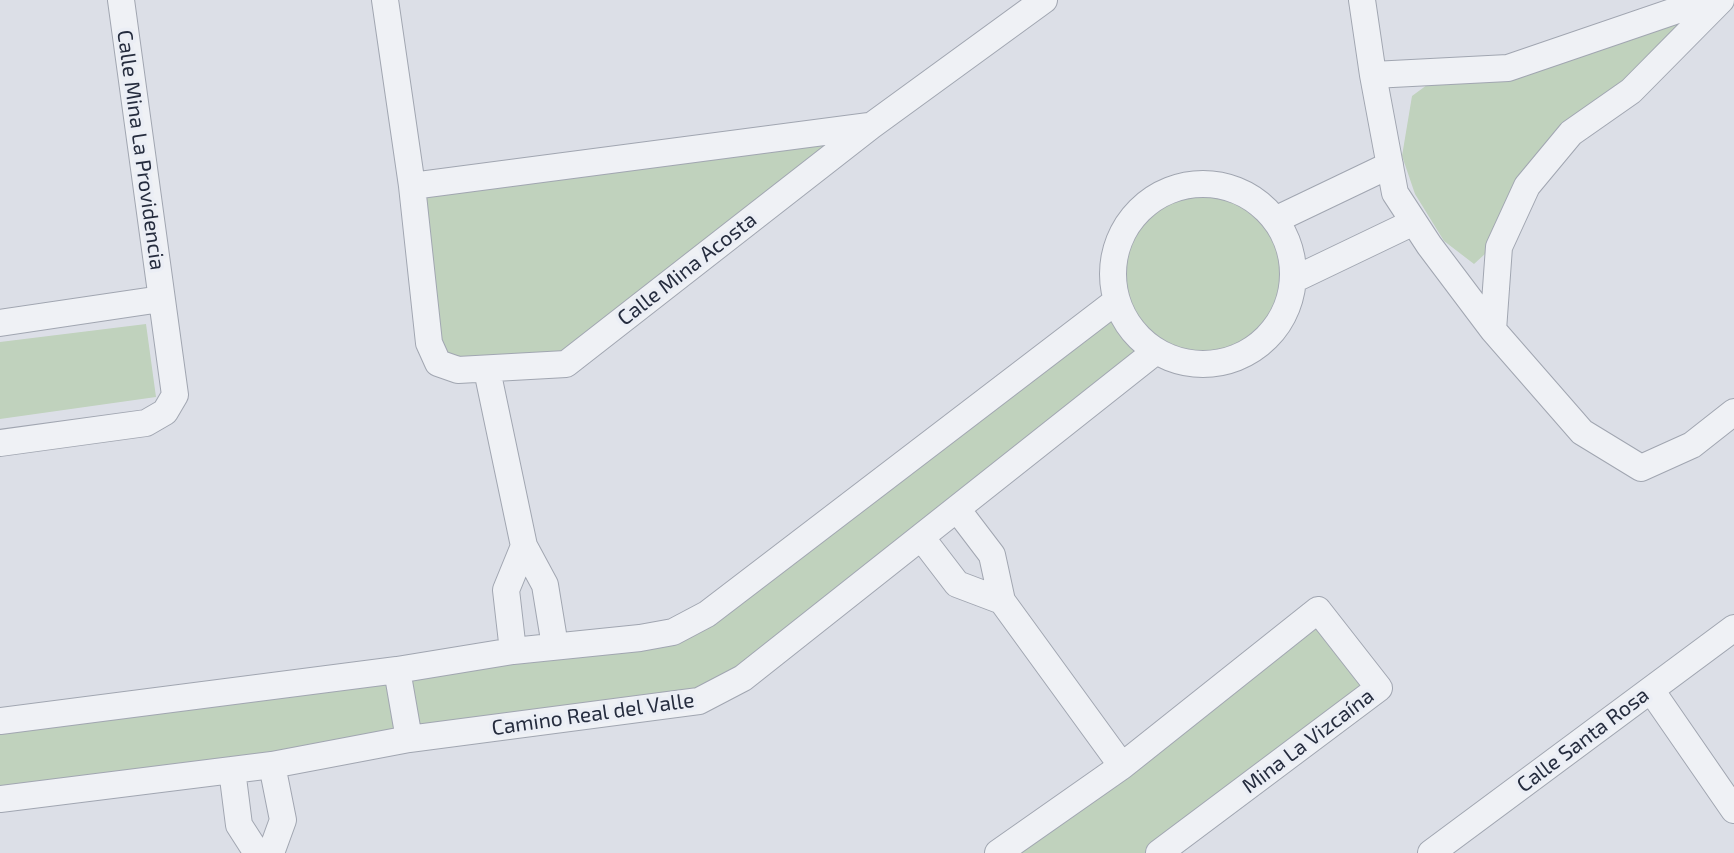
<!DOCTYPE html>
<meta charset="utf-8">
<style>
body{margin:0}
canvas{display:block;background:#dcdfe7}
</style>
<canvas width="1734" height="853"></canvas>
<script>
const c = document.querySelector('canvas').getContext('2d');
c.lineJoin = 'round';
function paint(path, color) { c.fillStyle = color; c.fill(path, 'evenodd'); }
function strokePath(path, color, width, dash) { c.strokeStyle = color; c.lineWidth = width; c.lineCap = dash ? 'butt' : 'round'; c.setLineDash(dash || []); c.stroke(path); }
function label(font, color, halo, rows, align = 'center') {
  c.font = font + ' "Exo 2",sans-serif'; c.lineWidth = 7; c.setLineDash([]); c.textBaseline = 'middle'; c.strokeStyle = halo; c.fillStyle = color; for (const [text, x, y, turn = 0] of rows) {
    c.save(); c.translate(x, y); c.rotate((+turn || 0) * Math.PI / 180); c.textAlign = isNaN(turn) ? turn : align; if (halo) c.strokeText(text, 0, 0); c.fillText(text, 0, 0); c.restore();
  }
}
paint(new Path2D(`
 M 1695,14 L 1570,131 L 1497,243 L 1474,264 L 1444,241 L 1415,194 L 1402,156 L 1412,96 L 1442,74 Z
 M 871,126 L 566,364 L 438,363 L 412,186 Z
 M 1209,184 C 1217,186 1227,187 1235,190 C 1317,222 1310,343 1223,362 C 1209,364 1194,365 1181,361 C 1172,359 1164,354 1156,351 L 699,701 L 0,799 L 0,721 L 673,632 L 1115,302 C 1115,289 1114,276 1114,264 C 1116,228 1148,195 1182,187 C 1190,184 1200,185 1209,184 Z
 M 146,324 L 156,397 L 0,419 L 0,342 Z
 M 1318,610 L 1379,688 L 1159,853 L 998,853 Z`), '#c0d2bd');
const minor = new Path2D(`
 M 385,0 L 412,186 L 429,343 L 438,363 L 458,370 L 566,364 L 871,126 L 1044,0
 M 1362,0 L 1373,75 L 1395,193 L 1429,245 L 1493,330 L 1582,432 L 1641,468 L 1692,445 L 1734,412
 M 1373,75 L 1508,68 L 1707,0
 M1113 274a90 90 0 1 1 180 0a90 90 0 1 1-180 0Z
 M 412,186 L 869,126
 M 1275,220 L 1390,165
 M 1293,280 L 1414,222
 M 0,323 L 161,299
 M 1493,330 L 1499,247 L 1527,186 L 1571,133 L 1631,91 L 1721,0
 M 487,370 L 524,546
 M 0,443 L 146,423 L 165,412 L 175,395 L 121,0
 M 921,537 L 957,584 L 1002,601 L 992,555 L 957,509
 M 1002,601 L 1122,766
 M 513,651 L 506,590 L 524,546 L 545,585 L 555,646
 M 397,670 L 409,739
 M 1651,690 L 1734,810
 M 0,721 L 397,670 L 513,651 L 640,638 L 673,632 L 707,614 L 1115,302
 M 232,770 L 239,825 L 257,853
 M 0,799 L 272,765 L 409,739 L 699,701 L 743,678 L 1156,351
 M 271,853 L 283,820 L 272,765
 M 998,853 L 1122,766 L 1318,610 L 1379,688 L 1159,853
 M 1431,853 L 1734,628`);
strokePath(minor, '#a1a6b1', 28);
strokePath(minor, '#eff1f5', 26);
label('21px', '#252c3e', '#ebeef5', [
 ["Calle Mina La Providencia",141,150,82],
 ["Calle Mina Acosta",687,269,-38],
 ["Camino Real del Valle",593,714,-8],
 ["Calle Santa Rosa",1583,740,-37],
 ["Mina La Vizcaína",1308,741,-37]
]);
</script>
